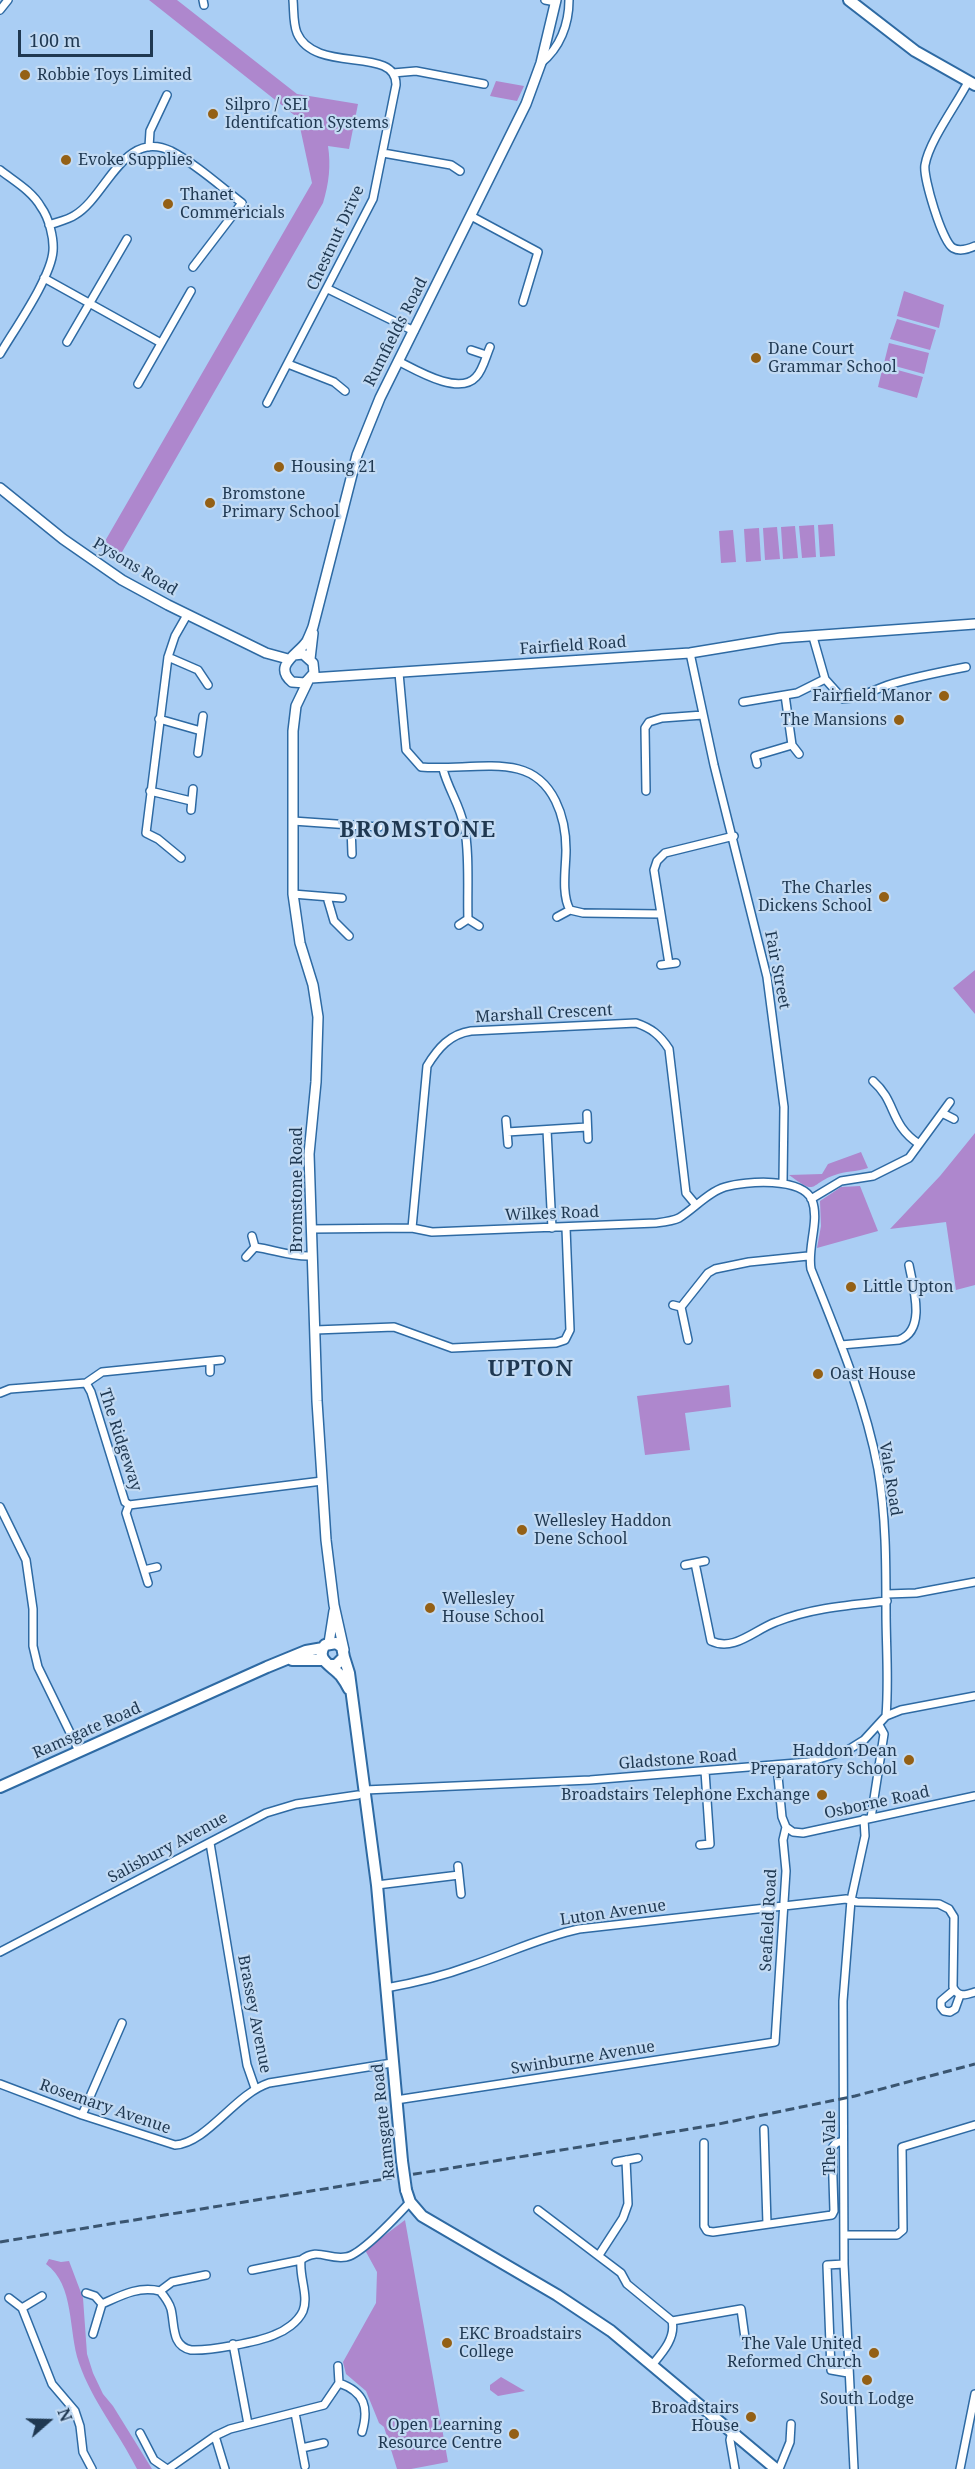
<!DOCTYPE html>
<style>
body{margin:0}
#map{position:relative;width:975px;height:2469px;overflow:hidden;background:#aacef4;font-family:"Noto Serif",serif}
canvas{display:block}
.north{position:absolute;left:18px;top:2391px;width:60px;height:60px;-webkit-text-stroke:4px #c2daf3;paint-order:stroke;rotate:70deg;font-size:16px;font-weight:700;line-height:24px;text-align:center;color:#1f3851}
.north::after{content:'';display:block;margin:auto;width:21px;height:27px;background:#1f3851;clip-path:polygon(50% 0,100% 100%,50% 72%,0 100%)}
.scale{position:absolute;left:18px;top:30px;width:135px;height:27px;box-sizing:border-box;border:3px solid #1f3851;border-top:0;padding-left:8px;font-size:18px;line-height:21px;white-space:nowrap;color:#1f3851;-webkit-text-stroke:4px #c2daf3;paint-order:stroke}
</style>
<div id="map">
<canvas width="975" height="2469"></canvas>
<div class="north">N</div>
<div class="scale">100 m</div>
</div>
<script>
const c = document.querySelector('canvas').getContext('2d');
c.lineJoin = 'round';
function paint(path, color) { c.fillStyle = color; c.fill(path, 'evenodd'); }
function strokePath(path, color, width, dash) { c.strokeStyle = color; c.lineWidth = width; c.lineCap = dash ? 'butt' : 'round'; c.setLineDash(dash || []); c.stroke(path); }
function label(font, color, halo, rows, align = 'center') {
  c.font = font + ' "Noto Serif",serif'; c.lineWidth = 4.5; c.setLineDash([]); c.textBaseline = 'middle'; c.strokeStyle = halo; c.fillStyle = color; for (const [text, x, y, turn = 0] of rows) {
    c.save(); c.translate(x, y); c.rotate((+turn || 0) * Math.PI / 180); c.textAlign = isNaN(turn) ? turn : align; if (halo) c.strokeText(text, 0, 0); c.fillText(text, 0, 0); c.restore();
  }
}
paint(new Path2D(`
 M 149,0 L 177,0 L 297,94 L 358,104 L 349,149 L 328,146 C 331,166 329,183 323,203 L 118,559 L 101,548 L 312,183 L 298,118 Z
 M 496,81 L 524,86 L 517,101 L 490,96 Z
 M 904,291 L 944,305 L 939,328 L 897,316 Z
 M 897,319 L 936,330 L 930,350 L 890,339 Z
 M 889,343 L 929,353 L 924,374 L 884,363 Z
 M 883,366 L 923,377 L 917,398 L 878,387 Z
 M 833,524 L 835,556 L 820,557 L 818,525 Z
 M 814,525 L 816,557 L 802,558 L 799,526 Z
 M 795,526 L 798,558 L 783,559 L 781,527 Z
 M 777,527 L 780,559 L 765,560 L 763,528 Z
 M 759,528 L 761,561 L 746,562 L 744,529 Z
 M 733,530 L 736,562 L 721,563 L 719,531 Z
 M 975,970 L 975,1014 L 953,988 Z
 M 975,1133 L 975,1285 L 956,1290 L 946,1222 L 890,1229 L 940,1176 Z
 M 861,1152 L 868,1168 C 856,1172 845,1171 835,1175 C 808,1184 819,1197 789,1175 L 822,1174 L 828,1164 Z
 M 860,1186 L 878,1231 L 817,1248 L 821,1226 L 820,1201 L 841,1187 Z
 M 729,1385 L 731,1407 L 685,1413 L 690,1450 L 645,1455 L 637,1396 Z
 M 405,2220 L 448,2462 L 411,2469 L 397,2469 L 384,2427 L 379,2423 L 366,2391 L 346,2374 L 343,2362 L 376,2303 L 377,2272 L 365,2250 Z
 M 49,2259 L 61,2262 L 69,2261 L 83,2298 L 87,2354 L 93,2373 L 103,2394 L 113,2406 L 152,2469 L 137,2469 C 119,2433 92,2401 79,2363 C 68,2331 75,2285 46,2264 Z
 M 501,2377 L 525,2391 L 498,2396 L 490,2390 L 490,2385 Z`), '#ae87cd');
const minor = new Path2D(`
 M 203,0 L 204,5
 M 545,0 L 556,2
 M 0,10 L 8,0
 M 541,63 C 560,48 569,24 569,0
 M 393,73 L 416,71 L 484,84
 M 968,82 C 957,104 929,141 925,165 C 923,177 942,242 953,248 C 960,252 968,249 975,246
 M 149,147 L 150,131 L 167,95
 M 383,153 L 451,165 L 460,171
 M 0,170 C 14,181 32,191 41,207 C 49,218 54,238 53,251 C 51,278 14,330 0,354
 M 471,216 L 538,252 L 523,302
 M 49,225 C 57,222 68,220 75,215 C 106,197 124,128 171,151 C 196,164 220,186 242,203 L 193,267
 M 44,278 L 161,343
 M 328,289 L 414,331
 M 67,342 L 127,239
 M 471,350 L 486,355
 M 398,361 C 416,370 459,396 476,377 C 483,370 486,356 490,347
 M 288,364 L 334,382 L 345,391
 M 138,384 L 191,291
 M 267,403 L 373,199 L 396,85 C 397,45 315,75 297,33 C 293,23 294,11 293,0
 M 813,637 L 825,679 L 843,699 C 859,699 873,690 888,685 C 914,677 940,672 966,667
 M 690,653 L 714,765 L 767,977 L 784,1107 L 783,1182
 M 168,657 L 198,670 L 208,685
 M 399,673 L 406,750 L 421,767 C 451,770 490,762 518,769 C 554,778 566,818 566,850 C 566,867 561,894 570,910 L 583,913 L 661,914
 M 785,695 L 792,745 L 799,754
 M 743,702 L 797,693 L 825,679
 M 159,719 L 201,731
 M 198,753 L 203,716
 M 757,764 L 755,756 L 792,745
 M 443,769 C 448,789 460,805 464,826 C 470,851 467,892 468,919
 M 150,791 L 191,801
 M 646,791 L 645,728 L 649,722 L 662,718 L 703,715
 M 191,810 L 193,789
 M 293,821 L 379,827
 M 351,826 L 352,854
 M 181,858 L 158,839 L 146,833 L 168,657 L 175,636 L 187,615
 M 293,894 L 342,898
 M 327,897 L 334,921 L 349,936
 M 557,917 L 570,910
 M 459,925 L 468,919 L 479,926
 M 669,964 L 654,870 L 657,861 L 665,853 L 734,836
 M 661,965 L 676,963
 M 873,1081 C 897,1102 889,1124 919,1144
 M 942,1113 L 954,1119
 M 587,1114 L 588,1139
 M 506,1120 L 508,1144
 M 547,1130 L 552,1228
 M 507,1132 L 587,1127
 M 811,1199 L 841,1181 L 873,1176 L 909,1158 L 950,1102
 M 412,1228 L 427,1066 C 438,1048 450,1034 471,1031 L 636,1023 C 651,1028 660,1035 669,1049 L 686,1193 L 696,1205
 M 311,1229 L 412,1228 L 432,1232 L 656,1223 C 664,1222 673,1221 679,1218 C 694,1209 708,1192 725,1187 C 746,1181 802,1177 812,1200 C 820,1221 807,1247 811,1269 C 837,1334 865,1400 878,1469 C 886,1516 886,1564 886,1611 C 886,1646 889,1681 886,1716
 M 255,1247 C 275,1250 291,1257 311,1256
 M 246,1257 L 255,1247 L 252,1236
 M 673,1305 L 681,1307
 M 315,1330 L 394,1327 L 452,1348 L 556,1343 L 565,1340 L 570,1330 L 566,1228
 M 688,1340 L 681,1307 L 708,1273 L 715,1269 L 749,1262 L 808,1256
 M 841,1345 L 899,1340 C 927,1330 913,1287 909,1265
 M 210,1362 L 210,1372
 M 86,1383 L 102,1372 L 221,1360
 M 0,1393 L 10,1389 L 86,1383 L 91,1392 L 125,1502 L 129,1505 L 322,1481
 M 129,1505 L 126,1513 L 148,1583
 M 0,1507 L 26,1560 L 33,1609 L 33,1646 L 38,1667 L 79,1751
 M 695,1563 L 711,1641 C 734,1652 754,1630 776,1622 C 810,1608 850,1605 887,1601
 M 685,1565 L 705,1561
 M 144,1570 L 157,1567
 M 887,1594 L 916,1593 L 975,1582
 M 365,1790 L 590,1780 L 809,1762 L 848,1750 L 864,1740 L 886,1716 L 901,1710 L 975,1696
 M 871,1818 L 884,1734 L 879,1725
 M 786,1827 L 793,1832 L 803,1833 L 975,1796
 M 210,1843 L 247,2065 L 255,2088
 M 700,1845 L 710,1844 L 705,1771
 M 458,1866 L 461,1894
 M 377,1885 L 459,1875
 M 0,1952 L 266,1813 L 296,1804 L 358,1795
 M 386,1988 C 414,1983 443,1976 470,1966 C 507,1954 541,1937 579,1929 L 846,1899 L 857,1902 L 939,1904 L 949,1909 L 954,1917 L 953,1987 C 958,1998 966,1995 975,1992
 M 954,1990 L 941,2001 L 941,2007 L 944,2011 L 950,2012 L 955,2009 L 960,1995
 M 0,2084 L 82,2115 L 175,2145 C 207,2143 235,2094 269,2083 L 392,2063
 M 396,2100 L 775,2042 L 786,1871 L 783,1840 L 786,1827 L 782,1817 L 777,1766
 M 82,2115 L 122,2023
 M 764,2129 L 767,2224
 M 704,2143 L 704,2226 L 707,2231 L 713,2232 L 832,2215 L 834,2211 L 832,2148 L 836,2143 L 843,2141
 M 616,2162 L 638,2158
 M 538,2210 L 621,2273 L 627,2284 L 672,2321 C 676,2338 662,2353 652,2365
 M 844,2235 L 897,2235 L 903,2230 L 902,2147 L 975,2125
 M 599,2255 L 623,2218 L 628,2204 L 626,2160
 M 844,2264 L 827,2265 L 831,2370 L 848,2373
 M 252,2270 L 301,2260
 M 160,2291 L 172,2282 L 206,2275
 M 86,2293 L 95,2296 L 102,2304 L 93,2334
 M 9,2298 L 22,2308 L 42,2296
 M 102,2304 C 122,2295 138,2286 160,2291 C 165,2297 169,2302 171,2309 C 175,2325 171,2346 191,2350 C 209,2351 258,2342 274,2335 C 285,2331 298,2322 303,2311 C 309,2296 299,2277 301,2260 C 318,2247 327,2260 346,2257 C 361,2255 398,2215 410,2202
 M 22,2308 L 52,2384 L 75,2411 L 80,2426 L 83,2452 L 92,2469
 M 672,2321 L 741,2309 L 745,2338
 M 233,2344 L 248,2424
 M 339,2383 C 365,2392 369,2408 362,2432
 M 295,2413 L 305,2466
 M 732,2431 L 730,2440 L 735,2469
 M 140,2433 L 154,2460 L 167,2469
 M 215,2436 L 225,2469
 M 302,2448 L 324,2443
 M 168,2469 L 215,2436 L 230,2429 L 324,2405 L 339,2383 L 338,2366
 M 779,2469 L 790,2442 L 791,2424
 M 854,2469 L 844,2264 L 843,2001 L 851,1900 L 865,1836 L 864,1819
 M 960,2469 L 975,2394`);
const tertiary = new Path2D(`
 M 0,488 L 63,539 L 122,580 L 168,605 L 266,653 L 288,659
 M 294,655 L 303,654 L 313,663 L 314,673 L 305,683 L 292,682 C 272,665 299,654 307,641 C 309,637 311,632 313,627 L 357,455 L 380,398 L 526,104 L 541,63 L 556,0
 M 310,659 L 313,633
 M 311,678 L 690,653 L 781,638 L 975,624
 M 308,681 L 296,706 L 293,731 L 293,894 L 300,943 L 313,985 L 318,1017 L 316,1082 L 309,1154 L 317,1401 L 326,1540 L 334,1605 L 344,1650
 M 329,1643 L 334,1611`);
const primary = new Path2D(`
 M 849,0 L 915,51 L 975,85
 M 344,1657 L 349,1673 L 377,1885 L 402,2161
 M 292,1660 L 323,1660
 M 329,1665 L 336,1665 L 344,1657 L 342,1647 L 336,1643 L 325,1645 C 314,1660 333,1666 341,1676 C 344,1680 347,1685 349,1689
 M 0,1787 L 267,1667 L 306,1651 L 323,1648
 M 406,2190 L 410,2202 L 422,2216 L 557,2295 L 611,2331 L 776,2469`);
strokePath(minor, '#2e6aa3', 10);
strokePath(tertiary, '#2e6aa3', 12);
strokePath(primary, '#2e6aa3', 14);
strokePath(minor, '#fff', 7);
strokePath(tertiary, '#fff', 9);
strokePath(primary, '#fff', 10);
strokePath(new Path2D(`
 M 0,2242 L 714,2125 L 855,2096 L 975,2064`), '#3a5570', 3, [9, 4.5]);
const primaryBridge = new Path2D(`
 M 402,2161 L 406,2190`);
strokePath(primaryBridge, '#2e6aa3', 14, []);
strokePath(primaryBridge, '#fff', 10);
for (const [x, y, r, color] of [
 [25,75,6,"#946015"],
 [213,114,6,"#946015"],
 [66,160,6,"#946015"],
 [168,204,6,"#946015"],
 [756,358,6,"#946015"],
 [279,467,6,"#946015"],
 [210,503,6,"#946015"],
 [944,696,6,"#946015"],
 [899,720,6,"#946015"],
 [884,897,6,"#946015"],
 [851,1287,6,"#946015"],
 [818,1374,6,"#946015"],
 [522,1530,6,"#946015"],
 [430,1608,6,"#946015"],
 [909,1760,6,"#946015"],
 [822,1795,6,"#946015"],
 [447,2343,6,"#946015"],
 [874,2353,6,"#946015"],
 [867,2380,6,"#946015"],
 [751,2417,6,"#946015"],
 [514,2434,6,"#946015"]
]) { const dot = new Path2D(); dot.arc(x, y, r, 0, 2 * Math.PI); c.fillStyle = color; c.fill(dot); strokePath(dot, '#c2daf3', 2); }
label('16px', '#1f3851', '#c2daf3', [
 ["Robbie Toys Limited",37,75],
 ["Silpro / SEI",225,105],
 ["Identifcation Systems",225,123],
 ["Evoke Supplies",78,160],
 ["Thanet",180,195],
 ["Commericials",180,213],
 ["Dane Court",768,349],
 ["Grammar School",768,367],
 ["Housing 21",291,467],
 ["Bromstone",222,494],
 ["Primary School",222,512],
 ["Fairfield Manor",932,696,"right"],
 ["The Mansions",887,720,"right"],
 ["The Charles",872,888,"right"],
 ["Dickens School",872,906,"right"],
 ["Little Upton",863,1287],
 ["Oast House",830,1374],
 ["Wellesley Haddon",534,1521],
 ["Dene School",534,1539],
 ["Wellesley",442,1599],
 ["House School",442,1617],
 ["Haddon Dean",897,1751,"right"],
 ["Preparatory School",897,1769,"right"],
 ["Broadstairs Telephone Exchange",810,1795,"right"],
 ["EKC Broadstairs",459,2334],
 ["College",459,2352],
 ["The Vale United",862,2344,"right"],
 ["Reformed Church",862,2362,"right"],
 ["South Lodge",867,2399,"center"],
 ["Broadstairs",739,2408,"right"],
 ["House",739,2426,"right"],
 ["Open Learning",502,2425,"right"],
 ["Resource Centre",502,2443,"right"]
], 'left');
label('16px', '#1f3851', '#c2daf3', [
 ["Chestnut Drive",336,238,-65],
 ["Rumfields Road",396,332,-63],
 ["Pysons Road",135,567,31],
 ["Fairfield Road",573,646,-4],
 ["Fair Street",777,970,79],
 ["Marshall Crescent",544,1014,-3],
 ["Bromstone Road",297,1190,-90],
 ["Wilkes Road",552,1214,-2],
 ["The Ridgeway",120,1440,72],
 ["Vale Road",890,1479,81],
 ["Ramsgate Road",87,1731,-24],
 ["Gladstone Road",678,1760,-4],
 ["Osborne Road",877,1803,-12],
 ["Salisbury Avenue",168,1848,-28],
 ["Luton Avenue",613,1913,-8],
 ["Seafield Road",769,1920,-87],
 ["Brassey Avenue",254,2014,79],
 ["Swinburne Avenue",583,2058,-9],
 ["Rosemary Avenue",105,2107,19],
 ["Ramsgate Road",384,2121,-96],
 ["The Vale",830,2143,-90]
]);
c.letterSpacing = '1.5px';
label('bold 22px', '#1f3851', '#c2daf3', [
 ["BROMSTONE",418,831],
 ["UPTON",531,1370]
]);
c.letterSpacing = '0px';
</script>
